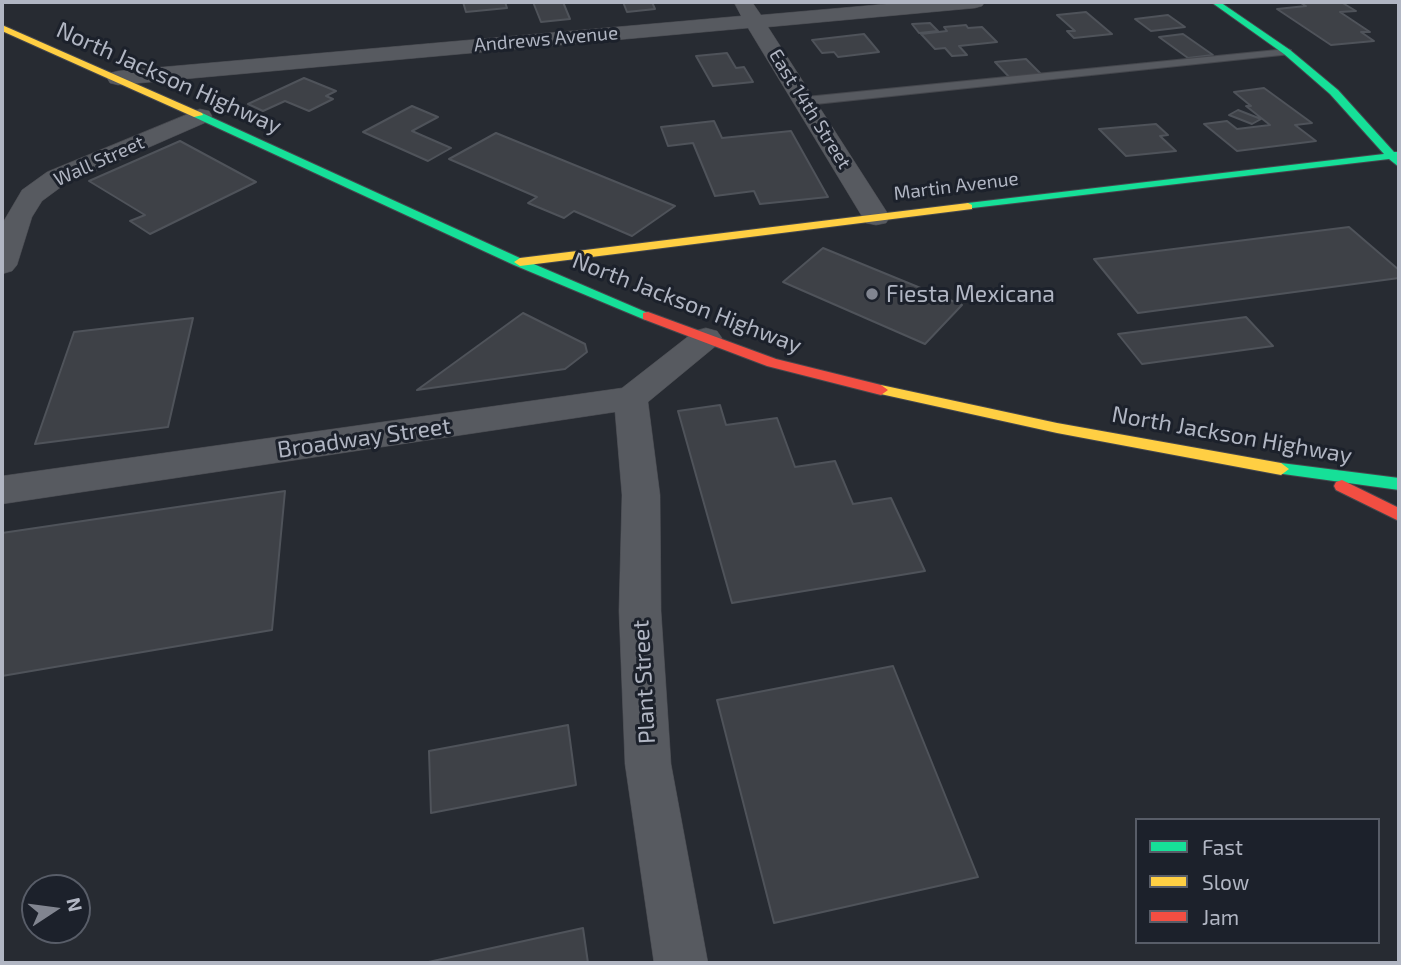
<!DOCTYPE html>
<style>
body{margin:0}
#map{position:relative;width:1401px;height:965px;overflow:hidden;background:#272b32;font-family:"Exo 2",sans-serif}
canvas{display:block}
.frame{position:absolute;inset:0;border:4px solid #b1b6c3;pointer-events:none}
.legend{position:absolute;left:1135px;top:818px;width:245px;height:126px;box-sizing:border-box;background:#1c212b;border:2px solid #585d68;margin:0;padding:9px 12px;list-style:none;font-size:21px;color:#b1b6c3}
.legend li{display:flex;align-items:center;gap:14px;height:35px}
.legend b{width:35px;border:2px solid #585d68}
.north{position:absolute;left:21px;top:874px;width:70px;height:70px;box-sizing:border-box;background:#1c212b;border:2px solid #585d68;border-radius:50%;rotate:77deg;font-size:19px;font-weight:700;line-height:28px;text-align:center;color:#b1b6c3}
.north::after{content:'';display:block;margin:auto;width:24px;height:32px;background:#818590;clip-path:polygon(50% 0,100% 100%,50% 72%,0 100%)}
</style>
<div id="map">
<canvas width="1401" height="965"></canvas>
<div class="frame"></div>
<ul class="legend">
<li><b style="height:9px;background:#16e098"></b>Fast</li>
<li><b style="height:9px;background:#ffcf43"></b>Slow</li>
<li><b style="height:9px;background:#f24e42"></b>Jam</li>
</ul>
<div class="north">N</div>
</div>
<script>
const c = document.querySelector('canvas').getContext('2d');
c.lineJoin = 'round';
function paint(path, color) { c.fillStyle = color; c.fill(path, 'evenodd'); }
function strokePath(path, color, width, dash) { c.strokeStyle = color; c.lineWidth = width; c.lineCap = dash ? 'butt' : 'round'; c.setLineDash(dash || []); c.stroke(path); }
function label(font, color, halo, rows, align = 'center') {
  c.font = font + ' "Exo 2",sans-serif'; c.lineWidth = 6; c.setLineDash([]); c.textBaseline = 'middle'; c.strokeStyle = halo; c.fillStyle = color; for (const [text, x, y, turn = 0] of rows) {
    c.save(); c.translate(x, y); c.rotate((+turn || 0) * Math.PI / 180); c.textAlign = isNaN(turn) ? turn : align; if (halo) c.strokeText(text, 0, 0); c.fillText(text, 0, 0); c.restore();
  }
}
const building = new Path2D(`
 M 463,2 L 509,2 L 505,2 L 507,8 L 466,12 Z
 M 533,2 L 563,2 L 570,19 L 541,22 Z
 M 623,2 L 652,2 L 655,9 L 627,12 Z
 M 1299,2 L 1341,2 L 1356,11 L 1340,12 L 1370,32 L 1361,32 L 1374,41 L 1331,45 L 1277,9 L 1306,6 Z
 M 1086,12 L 1112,34 L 1074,38 L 1067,31 L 1075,31 L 1057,15 Z
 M 1168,15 L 1185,27 L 1151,31 L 1135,19 Z
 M 930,23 L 938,31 L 919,33 L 912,24 Z
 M 966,25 L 968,28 L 982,27 L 997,42 L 959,46 L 967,55 L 952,56 L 945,48 L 935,49 L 921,34 L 947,31 L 944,27 Z
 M 864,34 L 879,52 L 838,57 L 834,52 L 822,53 L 812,40 Z
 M 1183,34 L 1213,55 L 1188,58 L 1159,37 Z
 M 727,53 L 736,68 L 744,67 L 753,82 L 713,86 L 696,56 Z
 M 1026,59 L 1043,76 L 1011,79 L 995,62 Z
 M 304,78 L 336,91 L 326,96 L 333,99 L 309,111 L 285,101 L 263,111 L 248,104 Z
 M 1264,88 L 1312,123 L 1295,125 L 1316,141 L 1237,151 L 1204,124 L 1227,121 L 1237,129 L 1270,125 L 1246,106 L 1251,106 L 1234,92 Z
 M 412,106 L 438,117 L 412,131 L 451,148 L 428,161 L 363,132 Z
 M 1238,110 L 1261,119 L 1252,124 L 1229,115 Z
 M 714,121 L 722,138 L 791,131 L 828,197 L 760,204 L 754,191 L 715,196 L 693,143 L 668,146 L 661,127 Z
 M 1156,124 L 1168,135 L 1160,136 L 1176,151 L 1126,156 L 1099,129 Z
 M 496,133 L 675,206 L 632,236 L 574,211 L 564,218 L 528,203 L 537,197 L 449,159 Z
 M 180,141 L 256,182 L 150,234 L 130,221 L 145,215 L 89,181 Z
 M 1349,227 L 1399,270 L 1399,278 L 1138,313 L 1094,259 Z
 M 823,248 L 962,305 L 925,344 L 783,282 Z
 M 523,313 L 585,344 L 587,352 L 565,369 L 417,390 Z
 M 1246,317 L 1273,346 L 1142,364 L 1118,334 Z
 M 193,318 L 168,427 L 35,444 L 74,332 Z
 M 720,405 L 726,425 L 777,418 L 795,467 L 835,461 L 853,504 L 891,498 L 925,571 L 732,603 L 678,411 Z
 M 285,491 L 272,630 L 2,676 L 2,533 Z
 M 893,666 L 978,877 L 774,923 L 717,700 Z
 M 568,725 L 576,785 L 431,813 L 429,751 Z
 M 583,928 L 588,963 L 424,963 Z`);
paint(building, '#3e4147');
strokePath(building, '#4f535a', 2);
const lane = new Path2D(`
 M 1287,49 L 1291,50 L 1291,54 L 806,105 L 800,101 L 806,97 Z`);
const street = new Path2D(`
 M 734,2 L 752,2 L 761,15 L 909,2 L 985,2 L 982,6 L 975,8 L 768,27 L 890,217 L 886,223 L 876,225 L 866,223 L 748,28 L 118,85 L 110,83 L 107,78 L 110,73 L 118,71 L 741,16 Z
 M 200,109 L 209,111 L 212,116 L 209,121 L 65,184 L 42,201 L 32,217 L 17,265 L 12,271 L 2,274 L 2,224 L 22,190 L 47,172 Z
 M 706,328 L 717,331 L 722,338 L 717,345 L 648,402 L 660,495 L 661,611 L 671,764 L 708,963 L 654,963 L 625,764 L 619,611 L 622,495 L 615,412 L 2,504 L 2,476 L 622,388 L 695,331 Z`);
const fast = new Path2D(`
 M 1211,2 L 1220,2 L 1290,50 L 1338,90 L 1394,152 L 1399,152 L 1399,167 L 1389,159 L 964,209 L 964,205 L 968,203 L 1384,154 L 1330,94 L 1284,54 Z
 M 194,113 L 202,113 L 522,259 L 655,316 L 648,320 L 643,319 L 514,265 L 194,117 Z
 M 1281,463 L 1399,478 L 1399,490 L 1276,473 L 1273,469 L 1276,465 Z`);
const slow = new Path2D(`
 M 2,25 L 202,113 L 203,115 L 194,117 L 2,31 Z
 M 968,203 L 972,205 L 972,209 L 520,266 L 514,262 L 520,258 Z
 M 881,385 L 1057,423 L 1281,463 L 1289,469 L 1281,475 L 1057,433 L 876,393 L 874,390 L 876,387 Z`);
const jam = new Path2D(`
 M 648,312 L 776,359 L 881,385 L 888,390 L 881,395 L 767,366 L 643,319 L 643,313 Z
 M 1342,480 L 1399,508 L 1399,521 L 1336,490 L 1334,486 L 1336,482 Z`);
strokePath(lane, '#45474d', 2);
strokePath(street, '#45474d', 1);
strokePath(fast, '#45474d', 2);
strokePath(slow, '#45474d', 2);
strokePath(jam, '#45474d', 2);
paint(lane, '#575a60');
paint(street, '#575a60');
paint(fast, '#16e098');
paint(slow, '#ffcf43');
paint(jam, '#f24e42');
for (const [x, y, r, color] of [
 [872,294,7,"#818590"]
]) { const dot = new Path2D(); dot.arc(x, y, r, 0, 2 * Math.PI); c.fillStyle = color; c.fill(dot); strokePath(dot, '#1c212b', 2.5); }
label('19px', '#b1b6c3', '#1c212b', [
 ["Andrews Avenue",546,39,-5],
 ["East 14th Street",810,109,58],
 ["Wall Street",99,161,-24],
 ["Martin Avenue",956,186,-7]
]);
label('23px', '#b1b6c3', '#1c212b', [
 ["North Jackson Highway",169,78,24],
 ["North Jackson Highway",687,303,21],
 ["North Jackson Highway",1232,435,10],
 ["Broadway Street",364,438,-8],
 ["Plant Street",644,682,-93]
]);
label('23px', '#b1b6c3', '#1c212b', [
 ["Fiesta Mexicana",886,294]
], 'left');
</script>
